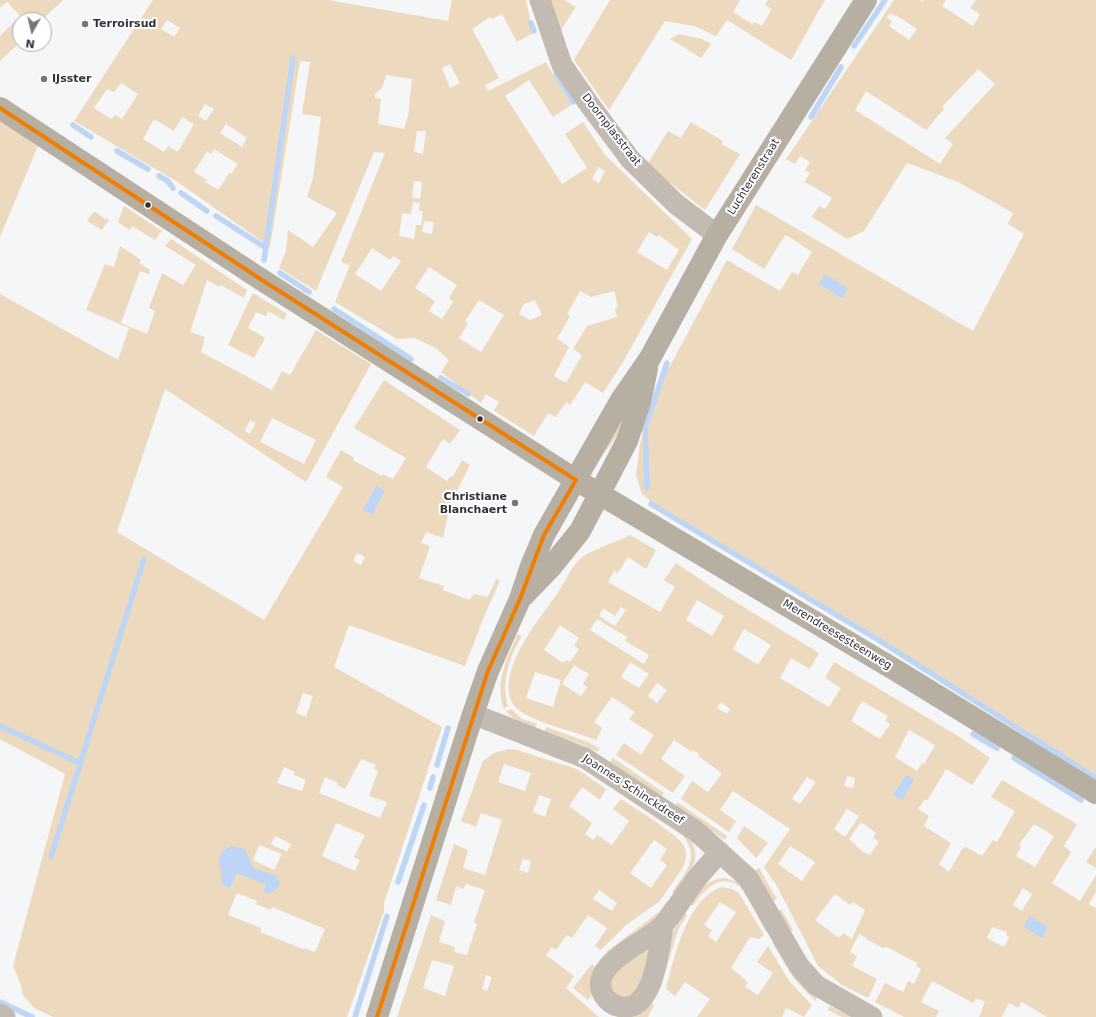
<!DOCTYPE html>
<style>
body{margin:0}
#map{position:relative;width:1096px;height:1017px;overflow:hidden;background:#f4f6f8;font-family:"DejaVu Sans",sans-serif}
canvas{display:block}
.north{position:absolute;left:12px;top:12px;width:40px;height:40px;box-sizing:border-box;background:#fff;border:1px solid #abadb1;border-radius:50%;rotate:188deg;font-size:11px;font-weight:700;line-height:16px;text-align:center;color:#2c333c}
.north::after{content:'';display:block;margin:auto;width:14px;height:18px;background:#72777e;clip-path:polygon(50% 0,100% 100%,50% 72%,0 100%)}
</style>
<div id="map">
<canvas width="1096" height="1017"></canvas>
<div class="north">N</div>
</div>
<script>
const c = document.querySelector('canvas').getContext('2d');
c.lineJoin = 'round';
function paint(path, color) { c.fillStyle = color; c.fill(path, 'evenodd'); }
function strokePath(path, color, width, dash) { c.strokeStyle = color; c.lineWidth = width; c.lineCap = dash ? 'butt' : 'round'; c.setLineDash(dash || []); c.stroke(path); }
function label(font, color, halo, rows, align = 'center') {
  c.font = font + ' "DejaVu Sans",sans-serif'; c.lineWidth = 4; c.setLineDash([]); c.textBaseline = 'middle'; c.strokeStyle = halo; c.fillStyle = color; for (const [text, x, y, turn = 0] of rows) {
    c.save(); c.translate(x, y); c.rotate((+turn || 0) * Math.PI / 180); c.textAlign = isNaN(turn) ? turn : align; if (halo) c.strokeText(text, 0, 0); c.fillText(text, 0, 0); c.restore();
  }
}
paint(new Path2D(`
 M 0,0 L 63,0 L 42,20 L 20,20 L 20,42 L 0,61 L 0,36 L 20,16 L 7,2 L 0,8 Z
 M 153,0 L 328,0 L 448,21 L 452,0 L 526,0 L 533,33 L 517,42 L 502,14 L 492,19 L 490,17 L 472,29 L 499,78 L 485,85 L 488,91 L 546,62 L 571,105 L 553,117 L 529,80 L 505,96 L 562,184 L 587,168 L 565,134 L 583,122 L 605,155 L 692,239 L 623,362 L 603,393 L 585,382 L 570,405 L 566,402 L 556,417 L 548,413 L 534,436 L 494,411 L 499,402 L 486,394 L 481,403 L 441,372 L 449,360 L 436,348 L 414,338 L 397,339 L 335,302 L 350,265 L 341,262 L 385,153 L 374,152 L 316,291 L 279,268 L 286,251 L 288,230 L 313,247 L 337,213 L 307,197 L 313,178 L 321,117 L 302,114 L 310,62 L 300,61 L 270,247 L 176,181 L 74,121 ZM 167,20 L 180,28 L 174,37 L 161,29 ZM 450,64 L 460,83 L 450,88 L 442,68 ZM 386,75 L 412,79 L 408,116 L 404,129 L 378,124 L 381,99 L 375,98 L 375,94 L 382,88 ZM 121,83 L 138,94 L 122,119 L 115,115 L 111,119 L 94,108 L 107,89 L 114,92 ZM 205,104 L 214,109 L 206,121 L 198,116 ZM 182,117 L 194,124 L 178,152 L 168,146 L 164,152 L 143,139 L 154,119 L 174,131 ZM 226,124 L 247,138 L 242,147 L 220,133 ZM 417,131 L 426,131 L 423,154 L 414,152 ZM 214,149 L 238,164 L 231,174 L 229,173 L 218,190 L 205,182 L 207,180 L 194,172 L 207,151 L 211,154 ZM 598,167 L 605,171 L 599,183 L 592,179 ZM 414,181 L 422,182 L 420,199 L 412,198 ZM 413,202 L 420,203 L 419,211 L 423,211 L 421,225 L 416,225 L 414,239 L 399,236 L 402,213 L 411,214 ZM 424,221 L 434,222 L 432,234 L 422,232 ZM 649,232 L 657,237 L 659,235 L 679,250 L 667,270 L 637,252 ZM 372,248 L 390,260 L 393,256 L 401,261 L 381,291 L 355,274 ZM 429,267 L 457,285 L 449,298 L 453,302 L 442,319 L 429,311 L 435,301 L 415,288 ZM 580,291 L 591,297 L 614,291 L 618,307 L 615,309 L 617,317 L 587,326 L 573,349 L 582,355 L 566,383 L 554,376 L 569,347 L 557,339 L 570,316 L 567,314 ZM 479,300 L 504,315 L 481,352 L 459,338 L 468,324 L 465,321 ZM 535,300 L 542,315 L 530,320 L 519,314 L 524,304 Z
 M 550,0 L 565,0 L 576,7 L 559,33 Z
 M 610,0 L 740,0 L 733,12 L 752,24 L 754,22 L 762,26 L 772,9 L 765,5 L 768,0 L 825,0 L 791,60 L 727,20 L 716,36 L 694,26 L 665,21 L 609,110 L 574,60 Z
 M 894,0 L 920,0 L 923,2 L 924,0 L 946,0 L 942,6 L 973,26 L 980,14 L 970,8 L 976,0 L 1096,0 L 1096,775 L 660,509 L 642,494 L 636,475 L 640,443 L 658,388 L 727,260 L 780,291 L 792,272 L 798,275 L 812,252 L 791,238 L 785,235 L 764,269 L 732,249 L 756,205 L 973,331 L 1024,234 L 1008,224 L 1013,213 L 958,182 L 907,163 L 864,231 L 847,239 L 812,217 L 819,206 L 825,209 L 832,198 L 807,183 L 804,183 L 810,173 L 805,170 L 810,162 L 800,156 L 795,164 L 786,159 ZM 890,13 L 895,16 L 896,15 L 917,29 L 909,40 L 889,26 L 892,21 L 887,18 ZM 978,69 L 995,84 L 945,138 L 953,144 L 940,164 L 855,110 L 866,91 L 926,130 L 944,109 L 942,107 Z
 M 679,34 L 702,39 L 711,44 L 701,58 L 670,39 Z
 M 0,120 L 38,146 L 0,237 Z
 M 691,122 L 723,141 L 721,144 L 740,154 L 705,210 L 647,165 L 668,131 L 681,138 Z
 M 124,206 L 162,231 L 155,240 L 132,226 L 130,230 L 118,222 Z
 M 94,211 L 105,219 L 106,218 L 109,220 L 102,230 L 87,221 Z
 M 171,239 L 247,290 L 244,298 L 221,285 L 219,287 L 207,280 L 190,332 L 205,337 L 201,352 L 272,390 L 282,371 L 290,375 L 316,330 L 371,364 L 306,482 L 165,389 L 117,532 L 264,620 L 343,487 L 326,477 L 341,450 L 354,458 L 353,460 L 382,476 L 383,474 L 393,479 L 406,458 L 354,428 L 384,380 L 460,430 L 450,444 L 443,439 L 426,467 L 447,481 L 451,476 L 453,477 L 462,460 L 470,465 L 450,505 L 443,538 L 426,532 L 421,543 L 430,546 L 419,578 L 444,586 L 443,590 L 469,600 L 474,594 L 488,597 L 496,579 L 500,581 L 485,614 L 465,666 L 349,625 L 334,667 L 442,727 L 384,903 L 384,911 L 347,1017 L 53,1017 L 34,1008 L 23,995 L 20,982 L 13,966 L 65,774 L 0,739 L 0,294 L 118,360 L 129,328 L 86,310 L 105,264 L 114,267 L 120,246 L 141,260 L 139,263 L 150,270 L 149,274 L 140,271 L 121,323 L 147,334 L 155,311 L 149,308 L 162,273 L 183,285 L 196,265 L 165,246 ZM 272,418 L 316,440 L 304,464 L 260,442 ZM 250,420 L 256,423 L 250,434 L 245,431 ZM 357,553 L 365,557 L 361,565 L 353,561 ZM 303,693 L 313,696 L 306,717 L 296,713 ZM 361,759 L 376,765 L 374,769 L 378,771 L 369,796 L 387,802 L 380,818 L 319,793 L 325,777 L 338,783 L 337,785 L 345,789 ZM 284,767 L 295,772 L 294,775 L 306,780 L 302,791 L 277,783 ZM 336,823 L 365,835 L 354,857 L 360,860 L 355,871 L 322,856 ZM 275,836 L 291,844 L 287,852 L 271,844 ZM 259,845 L 282,854 L 274,870 L 253,860 ZM 237,893 L 257,901 L 256,904 L 271,910 L 272,907 L 325,929 L 315,952 L 304,948 L 303,949 L 260,932 L 261,928 L 228,915 Z
 M 253,293 L 287,314 L 284,320 L 268,311 L 266,316 L 256,312 L 248,328 L 265,338 L 254,358 L 228,345 Z
 M 628,406 L 619,434 L 604,453 L 606,441 Z
 M 630,535 L 656,550 L 646,569 L 628,557 L 618,573 L 614,571 L 608,582 L 660,612 L 675,587 L 664,580 L 676,563 L 724,595 L 819,653 L 810,669 L 791,658 L 780,678 L 829,707 L 841,688 L 825,678 L 834,662 L 958,736 L 990,758 L 972,785 L 946,769 L 927,801 L 925,799 L 918,809 L 929,816 L 924,826 L 951,843 L 939,864 L 949,872 L 962,849 L 966,847 L 982,856 L 993,840 L 997,842 L 1015,811 L 991,797 L 1002,780 L 1077,824 L 1064,846 L 1071,852 L 1052,883 L 1080,901 L 1096,875 L 1096,892 L 1089,904 L 1096,908 L 1096,1017 L 1047,1017 L 1022,1002 L 1018,1008 L 1009,1003 L 1002,1017 L 979,1017 L 985,1002 L 976,998 L 973,1003 L 932,981 L 921,1002 L 939,1011 L 936,1017 L 904,1017 L 875,1002 L 885,983 L 903,992 L 908,981 L 914,984 L 921,969 L 916,966 L 917,963 L 887,947 L 883,948 L 866,939 L 867,938 L 859,934 L 850,952 L 857,956 L 852,966 L 877,979 L 868,998 L 842,985 L 818,966 L 777,886 L 764,867 L 790,829 L 733,791 L 720,810 L 736,821 L 729,832 L 681,799 L 692,781 L 708,792 L 722,773 L 698,756 L 699,754 L 693,750 L 692,752 L 674,740 L 661,759 L 685,776 L 673,793 L 616,755 L 624,743 L 641,755 L 654,735 L 629,719 L 635,712 L 612,697 L 594,722 L 602,728 L 596,740 C 577,732 522,720 513,704 C 494,672 542,616 559,591 C 565,582 573,564 581,558 C 589,551 619,541 630,535 ZM 697,600 L 724,616 L 712,636 L 686,620 ZM 621,607 L 626,610 L 615,626 L 599,616 L 603,608 L 615,616 ZM 597,619 L 627,637 L 625,641 L 649,655 L 644,664 L 590,630 ZM 560,625 L 579,638 L 574,646 L 579,649 L 570,662 L 566,660 L 563,663 L 544,650 ZM 744,629 L 771,645 L 758,665 L 733,649 ZM 630,662 L 649,674 L 639,688 L 621,677 ZM 574,665 L 589,674 L 583,684 L 587,687 L 581,696 L 562,684 ZM 535,672 L 561,680 L 553,707 L 526,698 ZM 657,683 L 667,690 L 657,703 L 648,696 ZM 862,701 L 888,716 L 885,721 L 890,724 L 880,739 L 851,721 ZM 721,702 L 730,709 L 727,714 L 717,708 ZM 909,730 L 935,745 L 924,764 L 922,763 L 917,771 L 895,757 ZM 847,776 L 855,778 L 853,788 L 844,786 ZM 807,777 L 816,782 L 800,804 L 792,799 ZM 847,809 L 859,816 L 845,837 L 834,829 ZM 861,822 L 876,833 L 873,838 L 879,842 L 870,855 L 863,852 L 849,839 ZM 1034,824 L 1054,836 L 1035,867 L 1016,856 L 1021,847 L 1019,845 ZM 790,846 L 815,862 L 802,881 L 778,864 ZM 1023,888 L 1032,894 L 1022,911 L 1013,905 ZM 835,894 L 850,905 L 853,902 L 865,910 L 852,939 L 843,933 L 839,938 L 815,920 ZM 992,927 L 1007,932 L 1006,935 L 1009,937 L 1004,947 L 987,938 Z
 M 518,634 L 522,636 C 509,657 501,682 508,706 L 504,709 C 494,682 507,658 518,634 Z
 M 511,709 L 522,719 L 537,724 L 535,729 C 524,725 514,721 506,711 Z
 M 546,727 L 585,741 L 600,748 L 597,752 L 578,743 L 544,732 Z
 M 509,749 L 517,750 L 577,769 L 606,789 L 600,800 L 582,787 L 569,806 L 592,823 L 585,834 L 593,840 L 597,835 L 612,845 L 629,821 L 613,809 L 621,799 C 634,808 678,834 684,846 C 687,853 686,860 683,867 L 660,901 L 626,925 L 601,950 L 595,946 L 607,928 L 588,915 L 572,938 L 567,935 L 556,950 L 552,947 L 546,955 L 574,976 L 566,988 L 599,1017 L 397,1017 L 431,915 L 445,921 L 439,942 L 455,947 L 454,952 L 467,955 L 477,924 L 474,922 L 485,890 L 466,884 L 464,889 L 456,886 L 451,905 L 436,900 L 454,844 L 468,850 L 463,868 L 485,875 L 502,820 L 481,813 L 476,827 L 461,821 L 483,761 L 494,753 ZM 504,764 L 531,773 L 525,791 L 498,782 ZM 539,795 L 551,799 L 545,817 L 533,812 ZM 654,840 L 667,849 L 660,860 L 667,865 L 651,888 L 630,873 ZM 523,859 L 531,861 L 528,873 L 519,870 ZM 599,890 L 617,903 L 612,911 L 593,899 ZM 432,960 L 454,966 L 445,996 L 423,988 ZM 486,975 L 492,977 L 487,991 L 482,989 Z
 M 613,758 L 664,793 L 661,797 L 610,762 Z
 M 622,795 L 689,836 C 704,862 689,873 676,895 L 672,892 C 685,873 701,858 683,836 Z
 M 677,802 L 727,836 L 725,840 L 675,806 Z
 M 744,826 L 768,843 L 756,858 L 737,838 Z
 M 1096,847 L 1096,868 L 1086,862 Z
 M 759,868 L 777,899 L 772,902 L 755,871 Z
 M 725,878 L 741,883 L 769,927 L 766,932 C 759,920 749,894 739,886 C 719,872 702,892 693,906 L 689,904 C 698,890 708,879 725,878 Z
 M 722,887 L 732,889 L 739,893 L 764,935 L 759,939 L 750,937 L 731,968 L 748,982 L 745,987 L 758,995 L 773,973 L 757,962 L 768,946 L 790,982 L 812,1005 L 804,1017 L 786,1008 L 782,1017 L 697,1017 L 710,999 L 685,982 L 675,996 L 666,989 C 674,958 687,898 722,887 ZM 720,902 L 736,912 L 716,942 L 708,936 L 712,930 L 704,925 Z
 M 667,901 L 670,903 L 663,914 L 609,955 L 606,952 L 659,912 Z
 M 781,909 L 793,930 L 790,932 L 778,911 Z
 M 684,912 L 687,915 L 678,930 L 660,989 L 657,987 C 664,961 669,934 684,912 Z
 M 774,938 L 817,997 L 815,1001 L 794,979 L 772,942 Z
 M 650,947 L 650,957 L 634,997 L 616,1000 L 608,983 L 612,973 Z
 M 592,964 L 597,968 L 594,993 L 588,1000 L 573,988 Z
 M 650,1002 L 654,1005 L 648,1017 L 634,1017 L 634,1015 Z
 M 830,1006 L 851,1017 L 842,1017 L 828,1010 Z`), '#edd9bd');
paint(new Path2D(`
 M 825,274 L 848,288 L 842,298 L 819,284 Z
 M 376,486 L 385,491 L 372,515 L 363,510 Z
 M 906,775 L 914,780 L 902,800 L 893,795 Z
 M 232,846 L 245,849 L 253,868 L 277,876 L 280,884 L 277,889 L 269,894 L 263,892 L 266,885 L 237,873 L 230,888 L 224,886 L 221,881 C 225,870 214,864 223,851 Z
 M 1030,916 L 1048,927 L 1042,938 L 1023,926 Z`), '#bdd6f6');
strokePath(new Path2D(`
 M 531,23 L 534,31
 M 854,46 L 885,0
 M 556,74 L 573,102
 M 811,117 L 841,67
 M 73,125 L 91,137
 M 117,151 L 148,169
 M 159,176 L 168,181 L 173,188
 M 181,193 L 207,211
 M 216,216 L 266,248
 M 264,260 L 293,58
 M 280,273 L 309,292
 M 334,309 L 411,359
 M 441,378 L 468,394
 M 647,488 L 645,427 L 667,363
 M 651,504 L 880,641 L 1096,778
 M 0,726 L 80,763
 M 973,734 L 997,748
 M 1014,758 L 1081,800
 M 437,765 L 448,728
 M 430,788 L 433,777
 M 51,857 L 144,559
 M 398,882 L 424,805
 M 0,1002 L 32,1017
 M 355,1017 L 387,916`), '#bdd6f6', 5.5);
strokePath(new Path2D(`
 M 540,0 L 562,65 L 589,104 L 630,159 L 676,204 L 717,235
 M 473,714 L 585,758 L 696,831 L 748,878 L 799,966 L 816,985 L 872,1017
 M 663,926 C 659,949 654,1011 622,1007 C 613,1006 607,1001 603,994 C 587,963 651,941 664,924 C 675,911 684,896 694,882 C 702,872 711,862 720,852
 M 0,1014 L 5,1017`), '#c3bbb1', 21);
strokePath(new Path2D(`
 M 0,108 L 262,280 L 576,480 L 897,671 L 1096,793
 M 524,595 L 551,567 L 580,531 L 627,441 L 640,402 L 647,369
 M 377,1017 L 473,714 L 488,671 L 520,599 L 531,566 L 544,535 L 621,400 L 650,358 L 717,235 L 866,0`), '#b8afa3', 22);
strokePath(new Path2D(`
 M 0,108 L 262,280 L 576,480
 M 377,1017 L 488,671 L 520,599 L 544,535 L 576,480`), '#ef7d00', 4);
for (const [x, y, r, color] of [
 [85,24,4,"#72777e"],
 [44,79,4,"#72777e"],
 [148,205,3.5,"#2c333c"],
 [480,419,3.5,"#2c333c"],
 [515,503,4,"#72777e"]
]) { const dot = new Path2D(); dot.arc(x, y, r, 0, 2 * Math.PI); c.fillStyle = color; c.fill(dot); strokePath(dot, '#fff', 1.5); }
label('bold 11px', '#2c333c', '#fff', [
 ["Terroirsud",93,24],
 ["IJsster",52,79],
 ["Christiane",507,497,"right"],
 ["Blanchaert",507,510,"right"]
], 'left');
label('11px', '#2c333c', '#fff', [
 ["Doornplasstraat",611,130,52],
 ["Luchterenstraat",754,177,-58],
 ["Merendreesesteenweg",837,635,31],
 ["Joannes Schinckdreef",633,790,33]
]);
</script>
